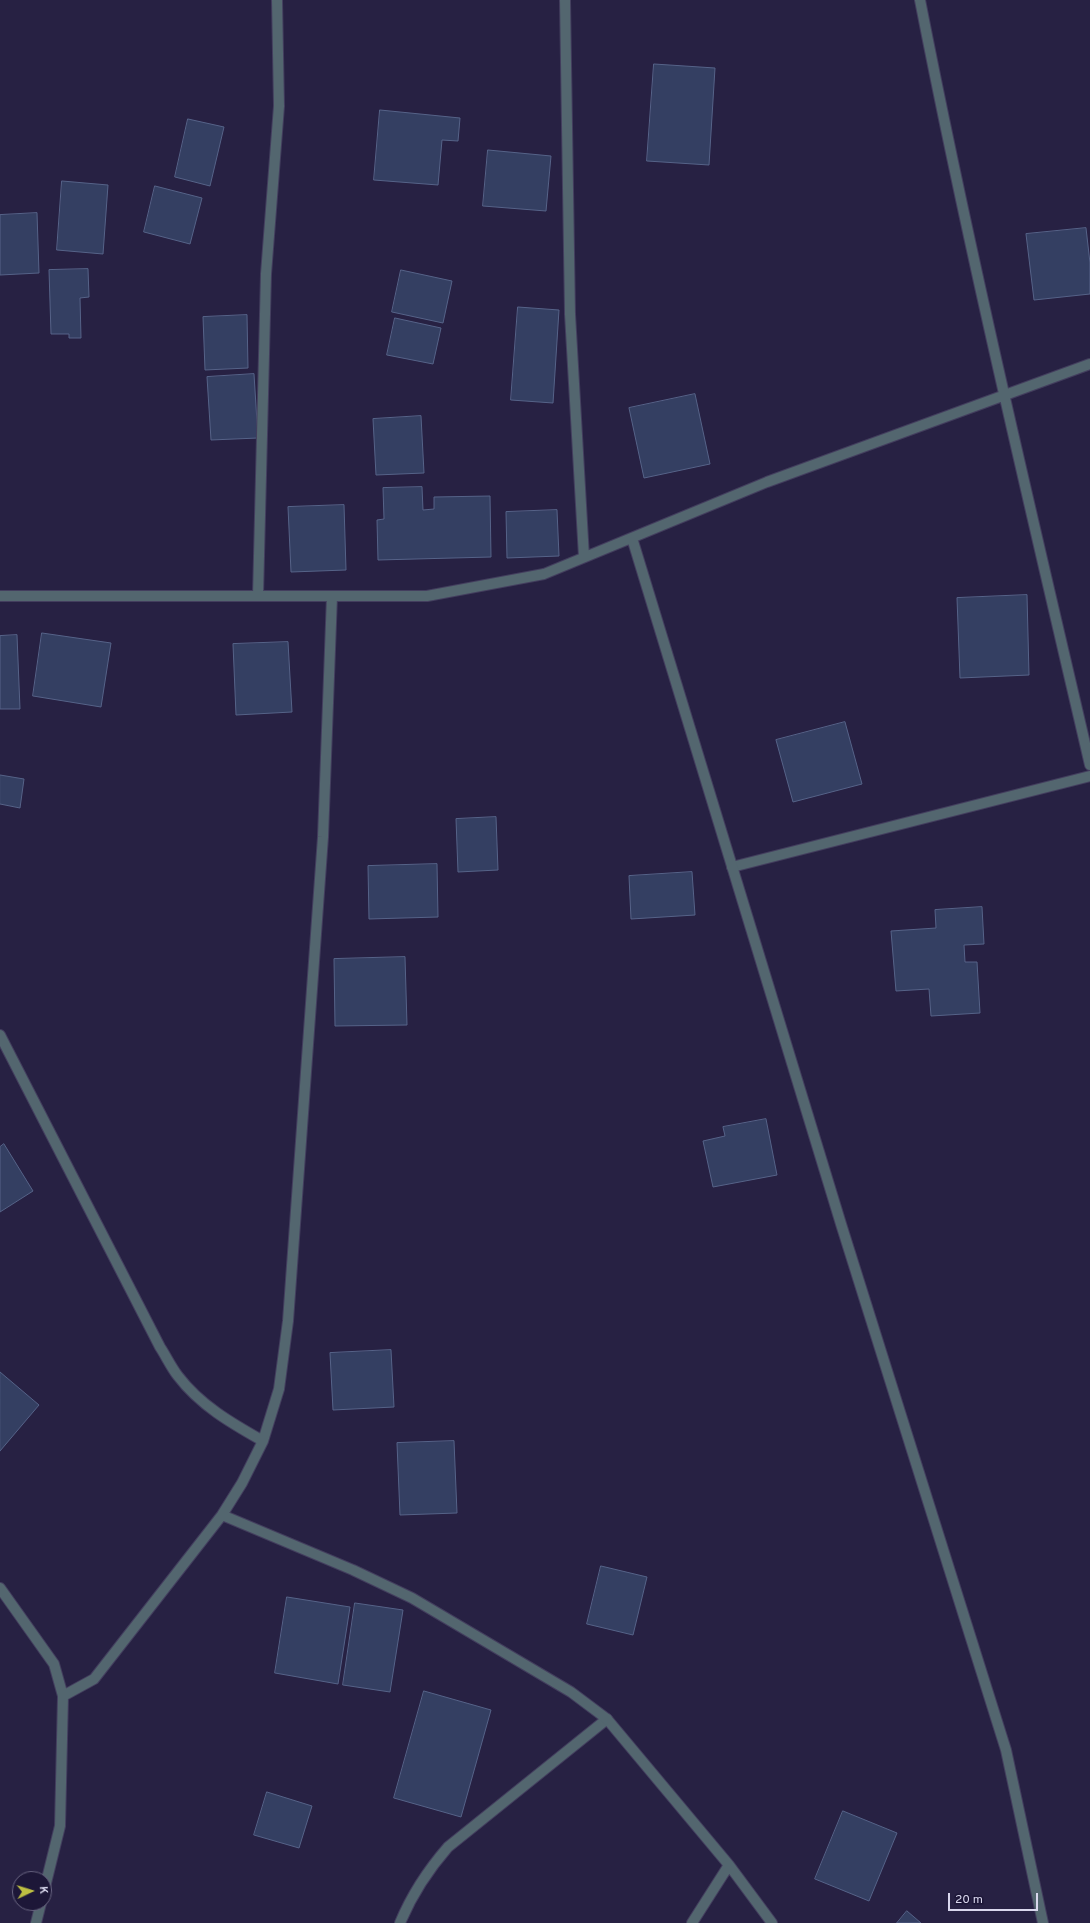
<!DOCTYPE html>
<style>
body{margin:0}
#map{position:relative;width:1090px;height:1923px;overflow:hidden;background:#272143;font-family:Overpass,sans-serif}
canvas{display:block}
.north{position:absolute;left:12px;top:1871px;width:40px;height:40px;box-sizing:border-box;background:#1d1738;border:1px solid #686480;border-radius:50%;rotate:86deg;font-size:11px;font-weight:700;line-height:16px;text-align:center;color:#d9d7ed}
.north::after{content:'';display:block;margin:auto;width:14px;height:18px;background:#bebf42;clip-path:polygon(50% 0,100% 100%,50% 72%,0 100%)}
.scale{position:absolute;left:948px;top:1893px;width:90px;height:18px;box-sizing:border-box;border:2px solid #d9d7ed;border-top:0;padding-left:5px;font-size:12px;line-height:14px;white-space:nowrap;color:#d9d7ed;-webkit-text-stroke:3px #1d1738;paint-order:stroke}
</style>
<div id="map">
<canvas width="1090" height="1923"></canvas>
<div class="north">K</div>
<div class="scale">20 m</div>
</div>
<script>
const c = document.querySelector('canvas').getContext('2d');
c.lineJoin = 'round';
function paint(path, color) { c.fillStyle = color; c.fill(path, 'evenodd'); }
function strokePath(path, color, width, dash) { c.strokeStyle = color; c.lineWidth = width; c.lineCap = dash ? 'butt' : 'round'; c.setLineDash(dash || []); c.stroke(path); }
const building = new Path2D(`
 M 654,64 L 715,68 L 709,165 L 647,161 Z
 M 380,110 L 460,118 L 458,141 L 442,140 L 438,185 L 374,180 Z
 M 188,119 L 224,127 L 210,186 L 175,177 Z
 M 488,150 L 551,156 L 546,211 L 483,206 Z
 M 62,181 L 108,185 L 103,254 L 57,250 Z
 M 155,186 L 202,198 L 190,244 L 144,232 Z
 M 37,213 L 39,273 L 0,275 L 0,215 Z
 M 1086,228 L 1090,263 L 1090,294 L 1034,300 L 1026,234 Z
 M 88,269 L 89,297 L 80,298 L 81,338 L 69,338 L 69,334 L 51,334 L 49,270 Z
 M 401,270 L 452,281 L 443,323 L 392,312 Z
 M 518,307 L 559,310 L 553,403 L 511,400 Z
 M 247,315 L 248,368 L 205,370 L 203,317 Z
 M 395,318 L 441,328 L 433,364 L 387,355 Z
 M 254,374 L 258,438 L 211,440 L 207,377 Z
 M 695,394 L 710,464 L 644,478 L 629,408 Z
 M 421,416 L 424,473 L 376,475 L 373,419 Z
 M 422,487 L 423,510 L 434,509 L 434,497 L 490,496 L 491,557 L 378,560 L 377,520 L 384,519 L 383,488 Z
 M 344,505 L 346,570 L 291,572 L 288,507 Z
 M 557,510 L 559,556 L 507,558 L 506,512 Z
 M 1027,595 L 1029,675 L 960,678 L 957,598 Z
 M 42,633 L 111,643 L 101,707 L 33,696 Z
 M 17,635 L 20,709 L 0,709 L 0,636 Z
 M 288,642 L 292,712 L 236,715 L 233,644 Z
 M 845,722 L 862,784 L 793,802 L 776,740 Z
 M 0,775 L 24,779 L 20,808 L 0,804 Z
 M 496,817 L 498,870 L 458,872 L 456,819 Z
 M 437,864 L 438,917 L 369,919 L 368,866 Z
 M 692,872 L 695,915 L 631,919 L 629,876 Z
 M 982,907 L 984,944 L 964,945 L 965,962 L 977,962 L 980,1013 L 931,1016 L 929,989 L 896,991 L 891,931 L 936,928 L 935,910 Z
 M 405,957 L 407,1025 L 335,1026 L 334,959 Z
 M 766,1119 L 777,1175 L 713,1187 L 703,1141 L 725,1136 L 723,1127 Z
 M 4,1144 L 33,1191 L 0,1212 L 0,1147 Z
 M 391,1350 L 394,1407 L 333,1410 L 330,1353 Z
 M 0,1372 L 39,1405 L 0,1451 Z
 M 454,1441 L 457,1513 L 400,1515 L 397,1443 Z
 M 601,1566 L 647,1577 L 633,1635 L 587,1624 Z
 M 287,1597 L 350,1607 L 338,1684 L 275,1673 Z
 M 355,1603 L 403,1610 L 390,1692 L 343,1685 Z
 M 424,1691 L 491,1710 L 461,1817 L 394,1798 Z
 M 267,1792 L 312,1806 L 299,1848 L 254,1835 Z
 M 843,1811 L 897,1833 L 869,1901 L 815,1879 Z
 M 907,1911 L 921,1923 L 897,1923 Z`);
paint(building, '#343f62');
strokePath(building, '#566388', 1);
const service = new Path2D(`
 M 732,867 L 1090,776
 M 400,1923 C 412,1894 428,1870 448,1847 L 607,1719`);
const minor = new Path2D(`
 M 565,0 L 570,314 L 584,557
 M 920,0 C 970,256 1031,511 1090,765
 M 632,538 L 841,1224 L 1006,1750 L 1043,1923
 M 0,596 L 427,596 L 544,574 L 767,482 L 1090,364
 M 258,596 L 266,274 L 279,106 L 277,0
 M 0,1035 L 160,1347 C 166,1356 171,1367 178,1376 C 200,1405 231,1423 263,1441
 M 222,1515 L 353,1570 L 412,1598 L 571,1692 L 607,1719 L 729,1865 L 772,1923
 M 0,1588 L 54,1664 L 63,1696 L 60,1826 L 44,1891
 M 63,1696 L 94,1679 L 222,1515 L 242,1483 L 263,1441 L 279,1389 L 288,1321 L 323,837 L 332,596
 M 36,1923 L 41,1903
 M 692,1923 L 729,1865`);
strokePath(service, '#433e5e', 12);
strokePath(minor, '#433e5e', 12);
strokePath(service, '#53666f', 10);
strokePath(minor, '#53666f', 10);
</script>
